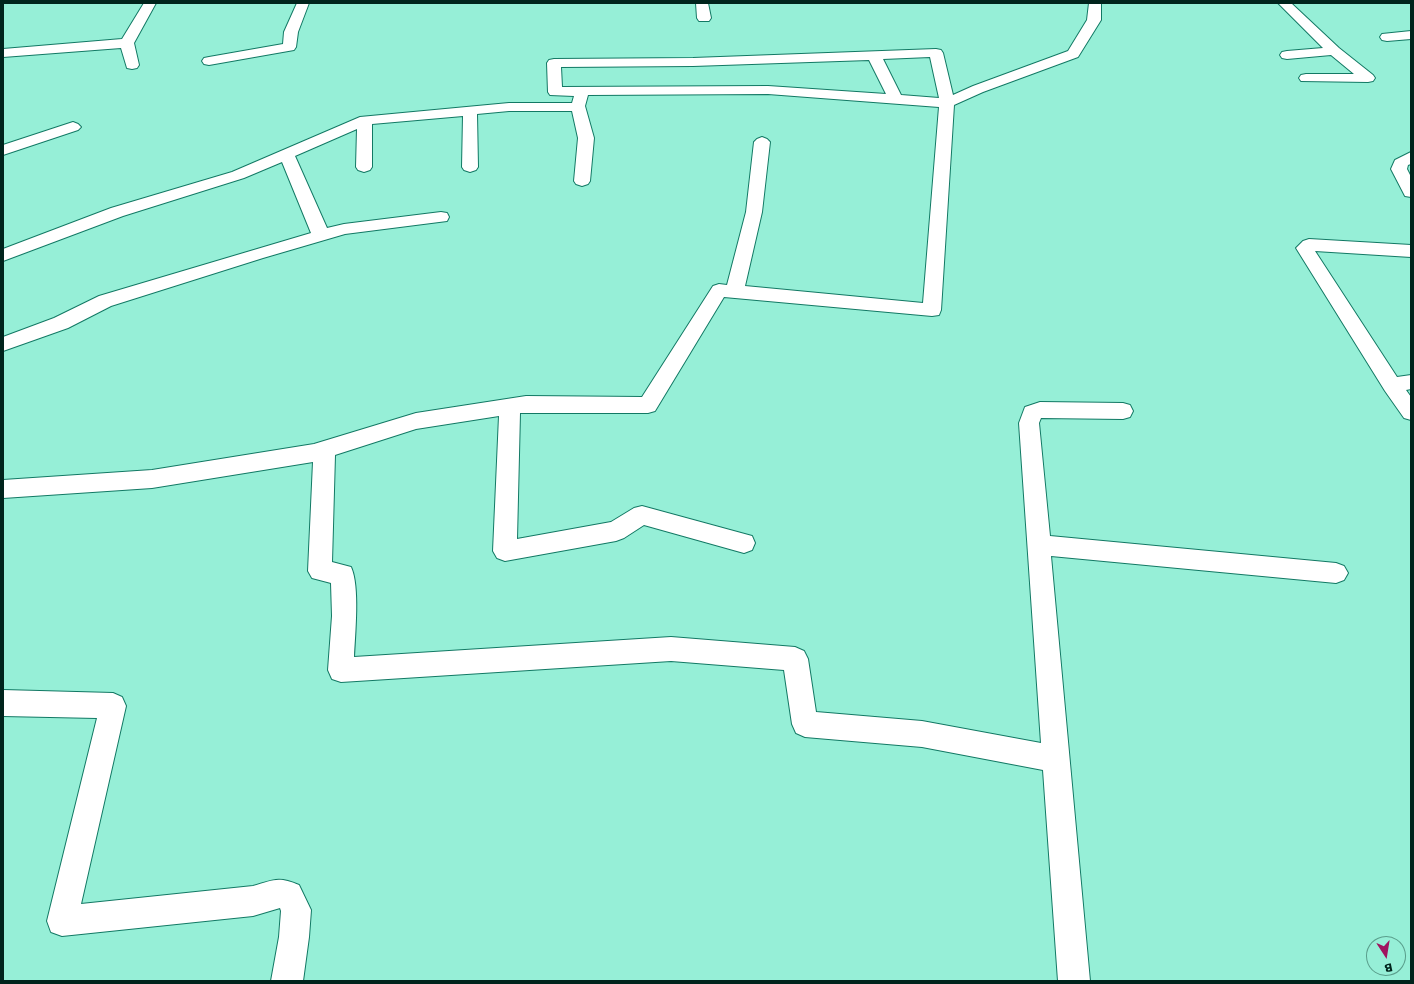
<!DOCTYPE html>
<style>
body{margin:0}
#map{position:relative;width:1414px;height:984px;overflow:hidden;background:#96efd7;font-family:"DejaVu Sans",sans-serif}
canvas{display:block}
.frame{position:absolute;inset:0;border:4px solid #00241c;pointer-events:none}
.north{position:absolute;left:1366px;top:936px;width:40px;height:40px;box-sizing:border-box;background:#96efd7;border:1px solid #5a9e8c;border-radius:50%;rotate:168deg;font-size:11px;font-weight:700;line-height:16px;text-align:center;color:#00241c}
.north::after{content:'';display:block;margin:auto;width:14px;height:18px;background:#a0145f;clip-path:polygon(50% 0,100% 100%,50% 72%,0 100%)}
</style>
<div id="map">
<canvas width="1414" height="984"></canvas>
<div class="frame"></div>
<div class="north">B</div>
</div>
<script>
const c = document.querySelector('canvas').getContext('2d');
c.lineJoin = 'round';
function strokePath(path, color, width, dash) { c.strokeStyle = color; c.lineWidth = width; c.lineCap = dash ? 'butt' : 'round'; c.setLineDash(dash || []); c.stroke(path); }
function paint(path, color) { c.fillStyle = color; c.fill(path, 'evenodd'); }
const minor = new Path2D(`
 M 144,3 L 156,3 L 134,43 L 139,65 L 137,68 L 132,69 L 127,68 L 121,48 L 3,57 L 3,49 L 122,39 Z
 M 297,3 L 309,3 L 298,32 L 296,47 L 294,50 L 209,65 L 204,64 L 202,61 L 204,58 L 209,57 L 283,44 L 284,32 Z
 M 696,3 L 708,3 L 711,18 L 709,21 L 699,21 L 697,18 Z
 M 1089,3 L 1101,3 L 1101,20 L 1078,57 L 983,92 L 954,105 L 941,310 L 939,315 L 932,316 L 724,297 L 655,411 L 648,413 L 520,413 L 517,539 L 611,522 L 634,508 L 642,506 L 752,536 L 755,543 L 752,550 L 744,553 L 644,525 L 624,538 L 616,541 L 505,561 L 497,558 L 493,551 L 499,416 L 416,429 L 335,455 L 332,562 L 351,567 C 360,586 355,635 354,657 L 671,637 L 795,647 L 804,651 L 808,659 L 816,712 L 922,721 L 1041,743 L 1019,423 L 1025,407 L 1040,402 L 1123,403 L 1130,405 L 1133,411 L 1130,417 L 1123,419 L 1041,418 L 1039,423 L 1050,536 L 1336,563 L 1344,566 L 1348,573 L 1344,580 L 1336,583 L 1051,556 L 1090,981 L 1058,981 L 1043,770 L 922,747 L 805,737 L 796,733 L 792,724 L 784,670 L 671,661 L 341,682 L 332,679 L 328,670 L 332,616 L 331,583 L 312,578 L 308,571 L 313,462 L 152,488 L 3,498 L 3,480 L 152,470 L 314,444 L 416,413 L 526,396 L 642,397 L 713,286 L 719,284 L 727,285 L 746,212 L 754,142 L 757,139 L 762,137 L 767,139 L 770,142 L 762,212 L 745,286 L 923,303 L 939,107 L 768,94 L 588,95 L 585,106 L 594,138 L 590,181 L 588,184 L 582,186 L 576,184 L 574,181 L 578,138 L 572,111 L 509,111 L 477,114 L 478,167 L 476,170 L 470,172 L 464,170 L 462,167 L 463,116 L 372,124 L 372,167 L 370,170 L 364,172 L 358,170 L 356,167 L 357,129 L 295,156 L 327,228 L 344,224 L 441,212 L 447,213 L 449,217 L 447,221 L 345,234 L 263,258 L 111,306 L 68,328 L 3,351 L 3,337 L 54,318 L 99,296 L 311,233 L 282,162 L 244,178 L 123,216 L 3,261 L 3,249 L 111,208 L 232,172 L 360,117 L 509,103 L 572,103 L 574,96 L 550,95 L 548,92 L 547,63 L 549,60 L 554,59 L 693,58 L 936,49 L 941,50 L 943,53 L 953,95 L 973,86 L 1068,51 L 1087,20 ZM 930,57 L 939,98 L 901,95 L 883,59 ZM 869,60 L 886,94 L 768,86 L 562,87 L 561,67 L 693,66 Z
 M 1278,3 L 1291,3 L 1339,48 L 1373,75 L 1375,78 L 1373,81 L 1368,82 L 1301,81 L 1299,78 L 1301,75 L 1306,74 L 1354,74 L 1331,55 L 1287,59 L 1282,58 L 1280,55 L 1282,52 L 1287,51 L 1323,48 Z
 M 1411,31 L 1411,39 L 1387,41 L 1382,40 L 1380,37 L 1382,34 Z
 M 73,122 L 78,124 L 81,127 L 78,130 L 3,155 L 3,145 Z
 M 1411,152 L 1411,164 L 1408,165 L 1407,169 L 1411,177 L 1411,197 L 1405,196 L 1391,169 L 1395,160 Z
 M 1309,239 L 1411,245 L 1411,257 L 1315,251 L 1397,377 L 1411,375 L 1411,389 L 1406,390 L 1411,397 L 1411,420 L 1404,418 L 1385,391 L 1296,248 L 1303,241 Z
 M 3,690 L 113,693 L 122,697 L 126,706 L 81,904 L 253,886 C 274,880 278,876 299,885 L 311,910 L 309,937 L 303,981 L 271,981 L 279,937 L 281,911 L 280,908 L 253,916 L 62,936 L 51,932 L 47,921 L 97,718 L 3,716 Z`);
strokePath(minor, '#127964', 2);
paint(minor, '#fff');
</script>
